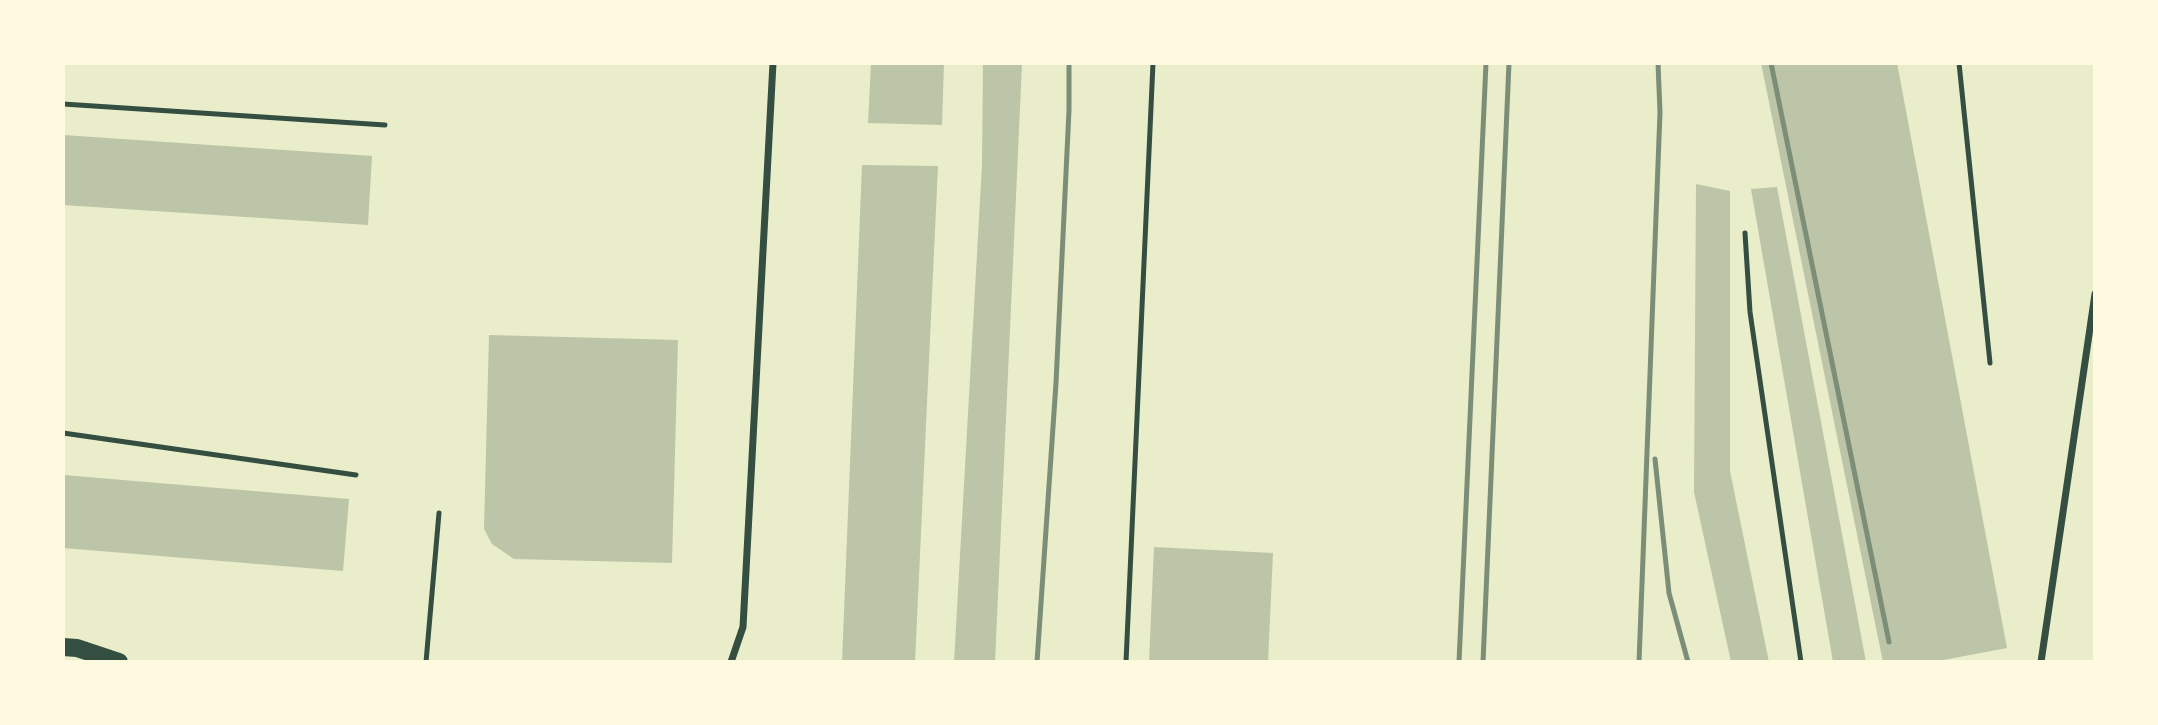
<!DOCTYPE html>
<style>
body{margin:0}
#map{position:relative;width:2158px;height:725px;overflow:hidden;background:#e9edc9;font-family:"Noto Sans",sans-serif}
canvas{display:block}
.frame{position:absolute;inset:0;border:65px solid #fefae0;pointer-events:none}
</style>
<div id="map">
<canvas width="2158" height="725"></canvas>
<div class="frame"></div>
</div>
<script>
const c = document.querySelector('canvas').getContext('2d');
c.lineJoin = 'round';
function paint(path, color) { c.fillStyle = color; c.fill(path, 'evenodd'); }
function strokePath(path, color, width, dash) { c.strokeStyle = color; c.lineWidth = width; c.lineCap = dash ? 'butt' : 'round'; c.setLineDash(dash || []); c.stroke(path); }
paint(new Path2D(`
 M 871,63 L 944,63 L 942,125 L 868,123 Z
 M 983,63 L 1022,63 L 995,662 L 954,662 L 982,165 Z
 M 1761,63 L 1897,63 L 2007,648 L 1933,662 L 1883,662 Z
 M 63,135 L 372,156 L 368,225 L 63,205 Z
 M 862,165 L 938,166 L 915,662 L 842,662 Z
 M 1696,184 L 1730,191 L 1730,471 L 1769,662 L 1731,662 L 1694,492 Z
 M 1777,187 L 1866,662 L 1833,662 L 1751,189 Z
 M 489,335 L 678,340 L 672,563 L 514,559 L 492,544 L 484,529 Z
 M 63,475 L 349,499 L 343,571 L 63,548 Z
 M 1154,547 L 1273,553 L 1268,662 L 1149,662 Z`), '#bcc5a7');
strokePath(new Path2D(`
 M 1959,63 L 1990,363
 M 63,104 L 385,125
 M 1745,233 L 1750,312 L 1801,662
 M 63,433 L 356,475
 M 426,662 L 439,513
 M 1126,662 L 1153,63`), '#344e41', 5);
strokePath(new Path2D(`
 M 731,662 L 743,627 L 773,63
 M 2041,662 L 2095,294`), '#344e41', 7);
strokePath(new Path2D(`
 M 63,647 L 77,648 L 119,662`), '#344e41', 18);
strokePath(new Path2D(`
 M 1771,63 L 1889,642
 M 1655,459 L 1669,593 L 1688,662
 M 1037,662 L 1056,383 L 1069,110 L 1069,63
 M 1459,662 L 1486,63
 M 1483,662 L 1509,63
 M 1639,662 L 1660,112 L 1658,63`), '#7c8e77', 5);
</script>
